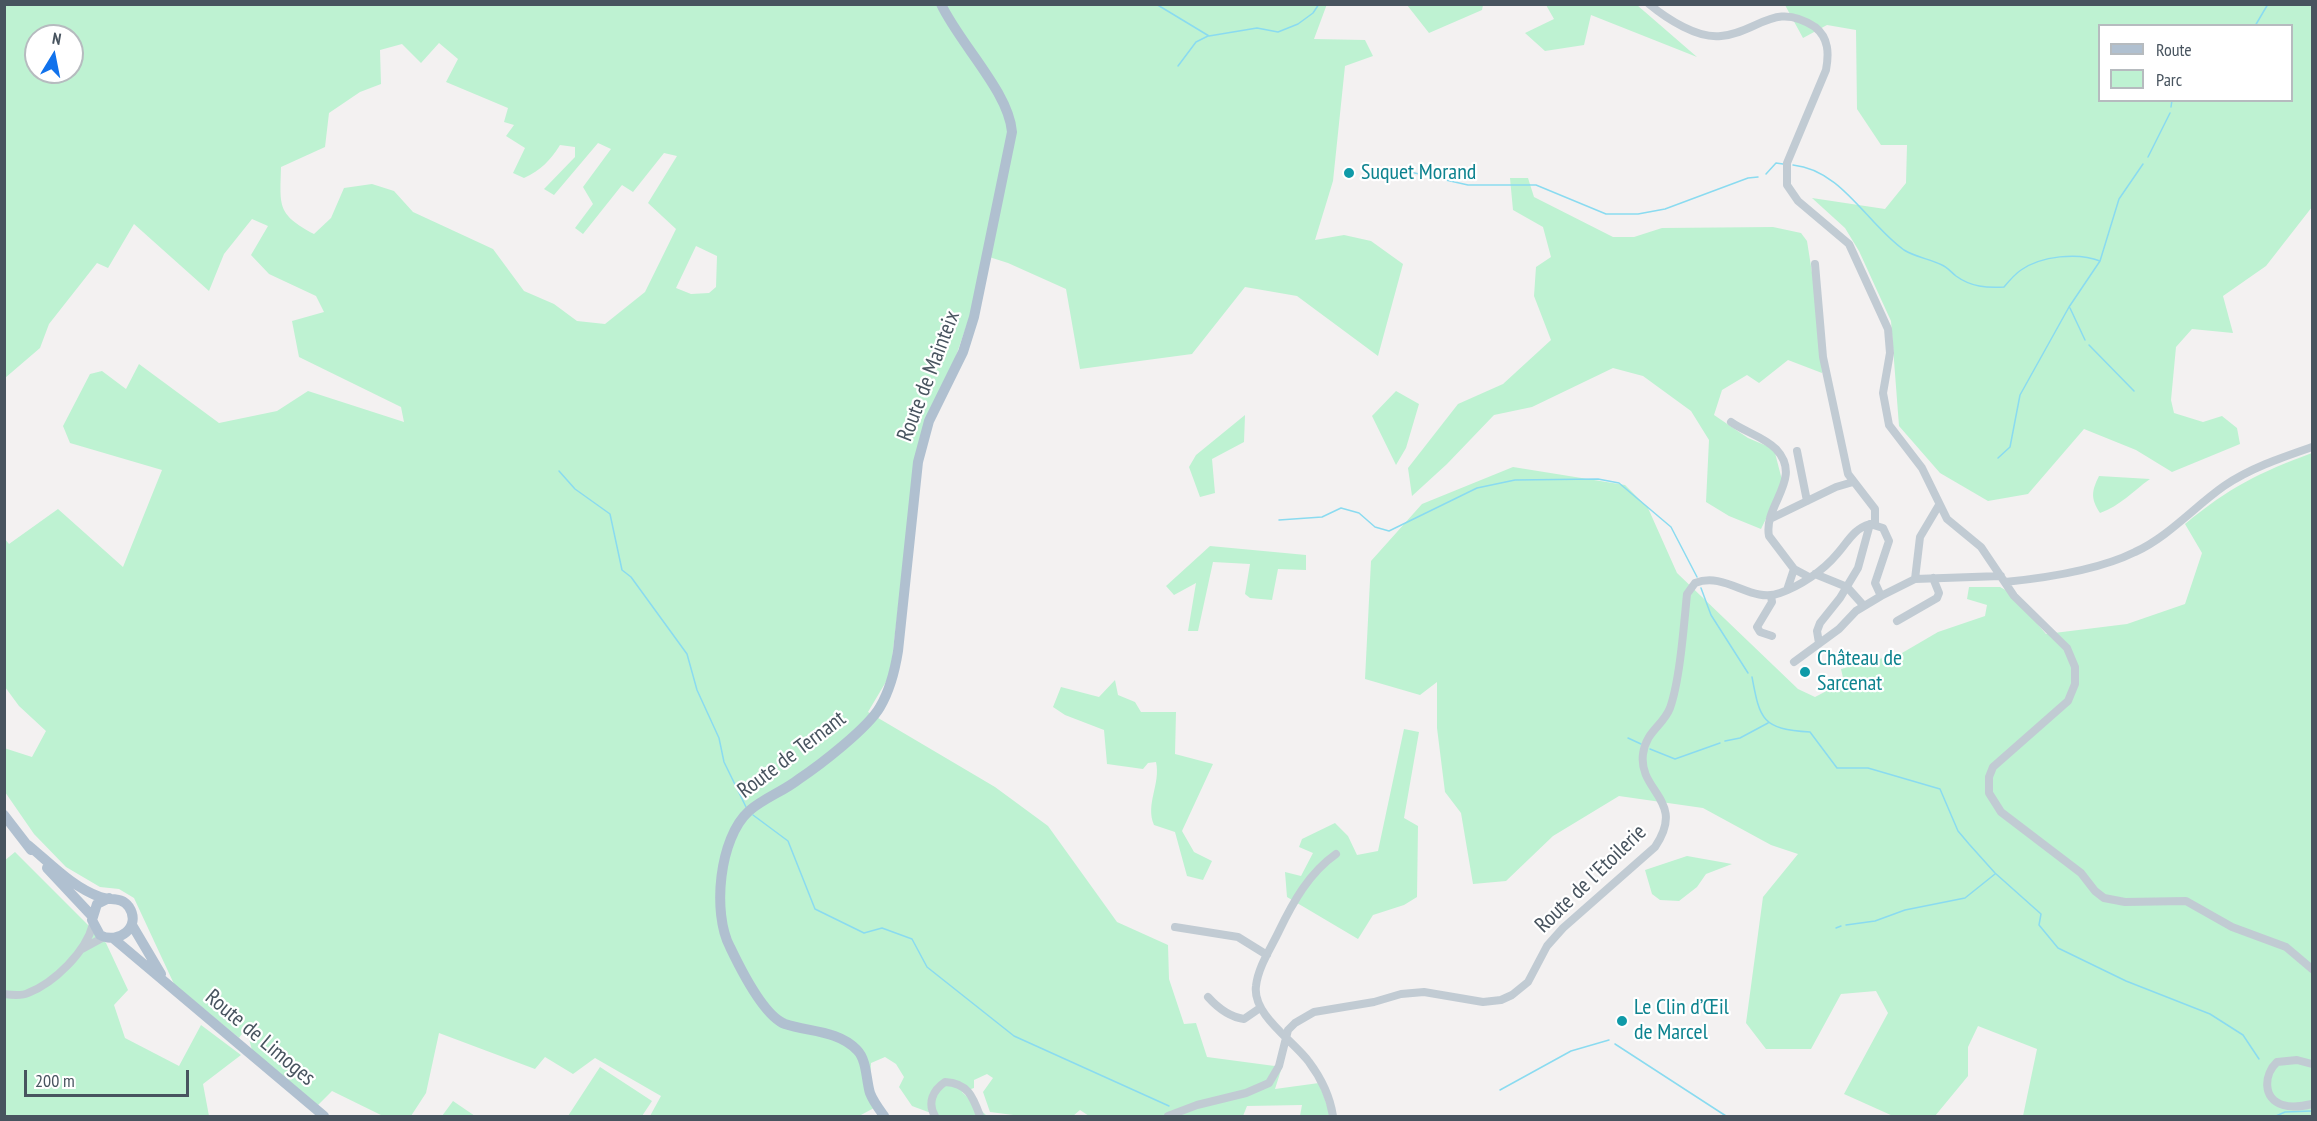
<!DOCTYPE html>
<meta charset="utf-8">
<style>
body{margin:0}
#map{position:relative;width:2317px;height:1121px;overflow:hidden;background:#f3f1f1;font-family:"PT Sans Narrow",sans-serif}
canvas{display:block}
.frame{position:absolute;inset:0;border:6px solid #48545f;pointer-events:none}
.legend{position:absolute;left:2098px;top:24px;width:195px;height:78px;box-sizing:border-box;background:#fff;border:2px solid #b6bbbf;margin:0;padding:8px 10px;list-style:none;font-size:18px;color:#48545f}
.legend li{display:flex;align-items:center;gap:12px;height:30px}
.legend b{width:30px;border:2px solid #b6bbbf}
.north{position:absolute;left:24px;top:24px;width:60px;height:60px;box-sizing:border-box;background:#fff;border:2px solid #b6bbbf;border-radius:50%;rotate:10deg;font-size:16px;font-weight:700;line-height:24px;text-align:center;color:#48545f}
.north::after{content:'';display:block;margin:auto;width:21px;height:27px;background:#1172ec;clip-path:polygon(50% 0,100% 100%,50% 72%,0 100%)}
.scale{position:absolute;left:24px;top:1070px;width:165px;height:27px;box-sizing:border-box;border:3px solid #48545f;border-top:0;padding-left:8px;font-size:18px;line-height:21px;white-space:nowrap;color:#48545f;-webkit-text-stroke:4px #fff;paint-order:stroke}
</style>
<div id="map">
<canvas width="2317" height="1121"></canvas>
<div class="frame"></div>
<ul class="legend">
<li><b style="height:8px;background:#b0c0d0"></b>Route</li>
<li><b style="height:16px;background:#bef2d2"></b>Parc</li>
</ul>
<div class="north">N</div>
<div class="scale">200 m</div>
</div>
<script>
const c = document.querySelector('canvas').getContext('2d');
c.lineJoin = 'round';
function paint(path, color) { c.fillStyle = color; c.fill(path, 'evenodd'); }
function strokePath(path, color, width, dash) { c.strokeStyle = color; c.lineWidth = width; c.lineCap = dash ? 'butt' : 'round'; c.setLineDash(dash || []); c.stroke(path); }
function label(font, color, halo, rows, align = 'center') {
  c.font = font + ' "PT Sans Narrow",sans-serif'; c.lineWidth = 4.5; c.setLineDash([]); c.textBaseline = 'middle'; c.strokeStyle = halo; c.fillStyle = color; for (const [text, x, y, turn = 0] of rows) {
    c.save(); c.translate(x, y); c.rotate((+turn || 0) * Math.PI / 180); c.textAlign = isNaN(turn) ? turn : align; if (halo) c.strokeText(text, 0, 0); c.fillText(text, 0, 0); c.restore();
  }
}
paint(new Path2D(`
 M 1327,4 L 1314,39 L 1365,40 L 1373,56 L 1345,66 L 1333,181 L 1315,240 L 1344,235 L 1371,241 L 1403,264 L 1378,356 L 1297,296 L 1245,287 L 1192,354 L 1080,369 L 1066,289 L 1008,263 L 983,255 L 972,310 L 914,476 L 890,675 L 868,712 L 995,787 L 1048,826 L 1117,922 L 1168,945 L 1169,979 L 1184,1024 L 1196,1023 L 1207,1057 L 1282,1067 L 1275,1089 L 1319,1083 L 1331,1116 L 1300,1116 L 1302,1105 L 1247,1106 L 1243,1116 L 1089,1116 L 1080,1110 L 1073,1116 L 1021,1116 L 990,1112 L 983,1092 L 993,1078 L 987,1074 L 974,1080 L 974,1088 L 962,1092 L 987,1116 L 939,1116 L 912,1106 L 899,1087 L 904,1077 L 896,1064 L 885,1057 L 871,1063 L 870,1082 L 874,1108 L 859,1116 L 650,1116 L 661,1096 L 595,1058 L 573,1074 L 545,1057 L 535,1069 L 439,1033 L 426,1093 L 411,1116 L 383,1116 L 332,1091 L 318,1105 L 252,1050 L 246,1028 L 239,1038 L 174,984 L 134,898 L 119,889 L 100,887 L 66,867 L 34,834 L 5,792 L 4,748 L 32,757 L 46,731 L 19,706 L 5,687 L 5,539 L 9,544 L 58,509 L 123,567 L 162,470 L 70,443 L 63,426 L 90,374 L 102,371 L 126,389 L 139,364 L 219,423 L 277,411 L 308,391 L 404,422 L 401,407 L 299,357 L 292,321 L 324,312 L 316,296 L 269,274 L 251,255 L 268,226 L 252,219 L 224,254 L 209,291 L 134,224 L 108,268 L 97,263 L 49,324 L 40,348 L 5,378 L 5,5 ZM 36,36 L 72,36 L 72,72 L 36,72 ZM 439,43 L 458,59 L 446,82 L 508,108 L 504,122 L 514,125 L 506,136 L 525,148 L 513,173 L 524,178 C 541,170 550,161 560,145 L 575,147 L 575,157 L 544,189 L 554,195 L 598,143 L 611,149 L 583,187 L 593,204 L 575,228 L 583,234 L 622,185 L 633,192 L 664,153 L 677,156 L 648,203 L 676,229 L 645,292 L 605,324 L 577,321 L 554,304 L 524,291 L 493,249 L 413,212 L 394,191 L 372,184 L 344,188 L 331,218 L 314,234 C 277,214 280,207 281,167 L 325,147 L 329,113 L 360,92 L 381,84 L 380,50 L 402,44 L 421,63 ZM 696,246 L 717,256 L 716,287 L 709,293 L 691,294 L 676,288 Z
 M 1407,5 L 1483,5 L 1482,10 L 1429,33 Z
 M 1546,5 L 1637,5 L 1697,57 L 1591,15 L 1584,45 L 1545,51 L 1525,33 L 1554,19 Z
 M 1785,5 L 2312,5 L 2312,207 L 2266,266 L 2223,296 L 2233,333 L 2192,329 L 2176,347 L 2171,400 L 2174,413 L 2203,422 L 2222,416 L 2237,428 L 2240,444 L 2172,472 L 2136,450 L 2084,429 L 2028,494 L 1988,501 L 1940,473 L 1899,426 L 1891,321 L 1859,251 L 1845,228 L 1812,198 L 1885,209 L 1906,183 L 1907,145 L 1881,145 L 1857,109 L 1856,30 L 1827,25 L 1803,38 ZM 2100,26 L 2292,26 L 2292,100 L 2100,100 Z
 M 1510,178 L 1528,178 L 1534,197 L 1613,237 L 1634,237 L 1662,228 L 1773,227 L 1801,233 L 1807,241 L 1820,323 L 1822,373 L 1788,360 L 1759,383 L 1747,375 L 1722,390 L 1714,415 L 1748,438 L 1774,449 L 1783,484 L 1761,529 L 1729,516 L 1706,502 L 1709,440 L 1691,411 L 1643,376 L 1613,368 L 1532,407 L 1494,415 L 1447,464 L 1412,496 L 1408,468 L 1458,404 L 1503,384 L 1551,340 L 1534,296 L 1536,267 L 1551,257 L 1543,227 L 1513,210 Z
 M 1396,391 L 1419,404 L 1406,448 L 1396,465 L 1372,416 Z
 M 1245,415 L 1244,442 L 1212,459 L 1215,493 L 1200,497 L 1189,467 L 1196,455 Z
 M 2312,453 L 2312,1116 L 2023,1116 L 2037,1049 L 1978,1026 L 1968,1047 L 1968,1076 L 1935,1116 L 1893,1116 L 1844,1094 L 1888,1013 L 1876,991 L 1841,994 L 1811,1049 L 1766,1049 L 1746,1023 L 1763,897 L 1798,854 L 1771,845 L 1703,808 L 1619,796 L 1553,836 L 1506,881 L 1473,884 L 1461,813 L 1445,792 L 1437,728 L 1437,682 L 1420,695 L 1365,679 L 1371,561 L 1422,504 L 1513,467 L 1625,485 L 1648,508 L 1677,573 L 1798,689 L 1815,697 L 1844,682 L 1841,669 L 1902,653 L 1938,632 L 1985,616 L 1987,605 L 1967,599 L 1969,587 L 2000,587 L 2011,593 L 2046,634 L 2127,624 L 2185,604 L 2202,553 L 2185,524 C 2230,487 2258,473 2312,453 Z
 M 2099,476 L 2150,479 C 2133,491 2120,506 2100,513 C 2091,499 2091,492 2099,476 Z
 M 1210,546 L 1306,555 L 1306,570 L 1278,569 L 1272,600 L 1250,598 L 1245,594 L 1250,564 L 1213,562 L 1198,631 L 1188,631 L 1196,583 L 1174,595 L 1166,586 Z
 M 1115,680 L 1118,695 L 1135,702 L 1141,712 L 1176,712 L 1175,754 L 1213,764 L 1182,831 L 1194,852 L 1212,861 L 1203,880 L 1187,876 L 1175,832 L 1154,825 C 1145,804 1161,784 1156,762 L 1148,763 L 1143,769 L 1107,764 L 1104,730 L 1065,715 L 1053,707 L 1061,687 L 1099,697 Z
 M 1404,729 L 1419,732 L 1404,818 L 1418,826 L 1417,897 L 1404,905 L 1373,915 L 1358,939 L 1287,897 L 1285,872 L 1301,876 L 1313,853 L 1299,847 L 1302,839 L 1335,823 L 1348,836 L 1357,855 L 1378,851 Z
 M 15,852 L 106,943 L 128,990 L 114,1005 L 125,1038 L 179,1066 L 201,1025 L 241,1055 L 203,1084 L 209,1116 L 5,1116 L 4,861 Z
 M 1687,856 L 1732,864 L 1706,874 L 1697,887 L 1679,901 L 1660,900 L 1652,894 L 1645,870 Z
 M 600,1067 L 652,1101 L 642,1116 L 568,1116 Z
 M 453,1101 L 475,1116 L 442,1116 Z`), '#bef2d2');
strokePath(new Path2D(`
 M 1156,4 L 1209,36 L 1257,28 L 1278,32 L 1298,24 L 1313,13 L 1319,4
 M 2255,26 L 2268,4
 M 1178,66 L 1196,42 L 1208,36
 M 2171,107 L 2172,100
 M 2148,157 L 2170,113
 M 1793,165 C 1842,170 1867,224 1904,250 C 1915,257 1930,259 1942,265 C 1947,267 1951,272 1956,276 C 1971,287 1987,288 2004,287 C 2009,281 2015,274 2021,270 C 2041,256 2078,252 2100,261
 M 1397,169 L 1468,185 L 1536,185 L 1606,214 L 1638,214 L 1665,209 L 1748,178 L 1758,177
 M 1766,174 L 1776,163 L 1783,164
 M 2070,308 L 2085,340
 M 2089,345 L 2134,391
 M 1998,458 L 2010,447 L 2020,395 L 2069,307 L 2100,261 L 2119,199 L 2143,164
 M 559,471 L 575,489 L 610,514 L 622,570 L 631,577 L 687,654 L 697,690 L 719,738 L 724,762 L 746,807
 M 1279,520 L 1322,517 L 1341,508 L 1359,513 L 1375,527 L 1389,531 L 1477,488 L 1515,480 L 1598,479 L 1619,483 L 1671,527 L 1697,577
 M 1701,588 L 1711,615 L 1748,673
 M 1752,677 C 1760,720 1762,729 1810,732 L 1837,768 L 1868,768 L 1940,789 L 1958,831 L 1969,844 L 1995,873 L 2041,914 L 2039,925 L 2058,948 L 2126,981 L 2210,1014 L 2243,1035 L 2259,1059
 M 1628,738 L 1641,744
 M 1725,741 L 1740,738 L 1768,723
 M 1650,749 L 1675,759 L 1720,743
 M 753,815 L 788,841 L 815,909 L 864,933 L 882,928 L 912,939 L 927,967 L 1014,1036 L 1169,1106
 M 1846,925 L 1875,921 L 1905,910 L 1965,898 L 1995,874
 M 1836,928 L 1841,926
 M 1615,1044 L 1726,1116
 M 1500,1090 L 1571,1051 L 1609,1040
 M 2276,1116 L 2285,1112 L 2312,1111`), '#8adbf0', 1.5);
strokePath(new Path2D(`
 M 1649,4 C 1667,19 1698,39 1721,36 C 1758,33 1774,0 1815,27 C 1829,38 1829,54 1826,70 L 1787,163 L 1787,185 L 1798,201 L 1849,244 L 1888,329 L 1890,353 L 1883,393 L 1889,425 L 1922,468 L 1947,519 L 1981,547 L 2014,596 L 2067,648 L 2075,667 L 2075,684 L 2068,701 L 1993,767 L 1989,777 L 1989,793 L 2001,812 L 2081,873 L 2095,891 L 2104,898 L 2125,902 L 2186,901 L 2232,927 L 2286,947 L 2312,969
 M 1815,264 L 1823,357 L 1848,474 L 1875,509 L 1875,524
 M 1731,422 C 1745,432 1764,437 1776,449 C 1804,479 1763,505 1769,536 L 1794,569 L 1809,577
 M 1797,451 L 1807,501
 M 1770,519 L 1836,487 L 1853,482
 M 1815,574 L 1847,587 L 1864,606
 M 1915,579 L 1920,537 L 1939,505
 M 2005,582 C 2045,578 2099,570 2135,552 C 2168,537 2194,507 2224,486 C 2250,468 2283,457 2312,447
 M 1787,590 L 1794,569
 M 1771,596 L 1772,602 L 1757,627 L 1760,632 L 1772,636
 M 1897,621 L 1937,598 L 1939,593 L 1933,578
 M 1819,643 L 1817,631 L 1820,623 L 1840,598 L 1858,568 L 1870,524
 M 1794,662 L 1839,629 L 1856,611 L 1881,596
 M 1175,927 L 1238,937 L 1267,955
 M 82,949 L 104,937
 M 4,994 C 12,995 22,996 28,993 C 54,983 86,952 93,924
 M 1208,997 C 1217,1007 1230,1017 1244,1019 L 1260,1008
 M 2312,1064 L 2297,1060 L 2277,1062 C 2264,1074 2262,1099 2283,1105 C 2292,1108 2304,1106 2312,1104
 M 935,1116 C 927,1103 933,1090 945,1082 C 968,1083 973,1097 980,1116
 M 1168,1116 L 1197,1105 L 1246,1093 L 1269,1083 L 1279,1066 L 1288,1030 L 1295,1023 L 1314,1012 L 1374,1002 L 1401,994 L 1424,992 L 1483,1002 L 1501,1000 L 1512,995 L 1528,982 L 1547,946 L 1563,928 L 1655,847 C 1687,800 1638,792 1643,754 C 1646,731 1663,726 1670,708 C 1680,680 1684,624 1687,594 L 1695,583 C 1726,571 1751,604 1780,593 C 1800,586 1823,571 1837,554 C 1848,542 1853,529 1870,524 L 1883,528 L 1889,541 L 1875,583 L 1881,596 L 1915,579 L 2001,576
 M 1333,1116 C 1330,1097 1321,1078 1309,1062 C 1294,1041 1252,1015 1256,986 C 1258,967 1271,948 1279,931 C 1293,902 1309,873 1336,854`), '#c1cbd3', 8);
strokePath(new Path2D(`
 M 4,815 L 31,850
 M 28,845 C 50,863 72,887 100,897 C 111,901 121,896 129,907 C 142,927 118,945 100,935 L 92,920 L 97,904 L 109,898
 M 47,868 L 92,916
 M 132,925 L 161,974
 M 114,939 L 324,1116
 M 884,1116 C 879,1109 873,1101 870,1093 C 866,1080 867,1060 857,1050 C 838,1030 808,1032 785,1024 C 764,1016 740,968 730,947 C 712,913 719,838 749,811 C 764,798 784,791 799,779 C 820,765 868,728 880,707 C 890,690 895,670 898,651 L 918,462 L 929,421 L 963,352 L 974,317 L 1012,132 C 1009,92 959,43 941,4`), '#b0c0d0', 10);
for (const [x, y, r, color] of [
 [1349,173,6,"#0f9aa8"],
 [1805,672,6,"#0f9aa8"],
 [1622,1021,6,"#0f9aa8"]
]) { const dot = new Path2D(); dot.arc(x, y, r, 0, 2 * Math.PI); c.fillStyle = color; c.fill(dot); strokePath(dot, '#fff', 2); }
label('22px', '#0d838f', '#fff', [
 ["Suquet Morand",1361,173],
 ["Château de",1817,659],
 ["Sarcenat",1817,684],
 ["Le Clin d’Œil",1634,1008],
 ["de Marcel",1634,1033]
], 'left');
label('22px', '#48545f', '#fff', [
 ["Route de Mainteix",929,376,-69],
 ["Route de Ternant",792,755,-37],
 ["Route de l'Etoilerie",1591,879,-44],
 ["Route de Limoges",260,1038,40]
]);
</script>
